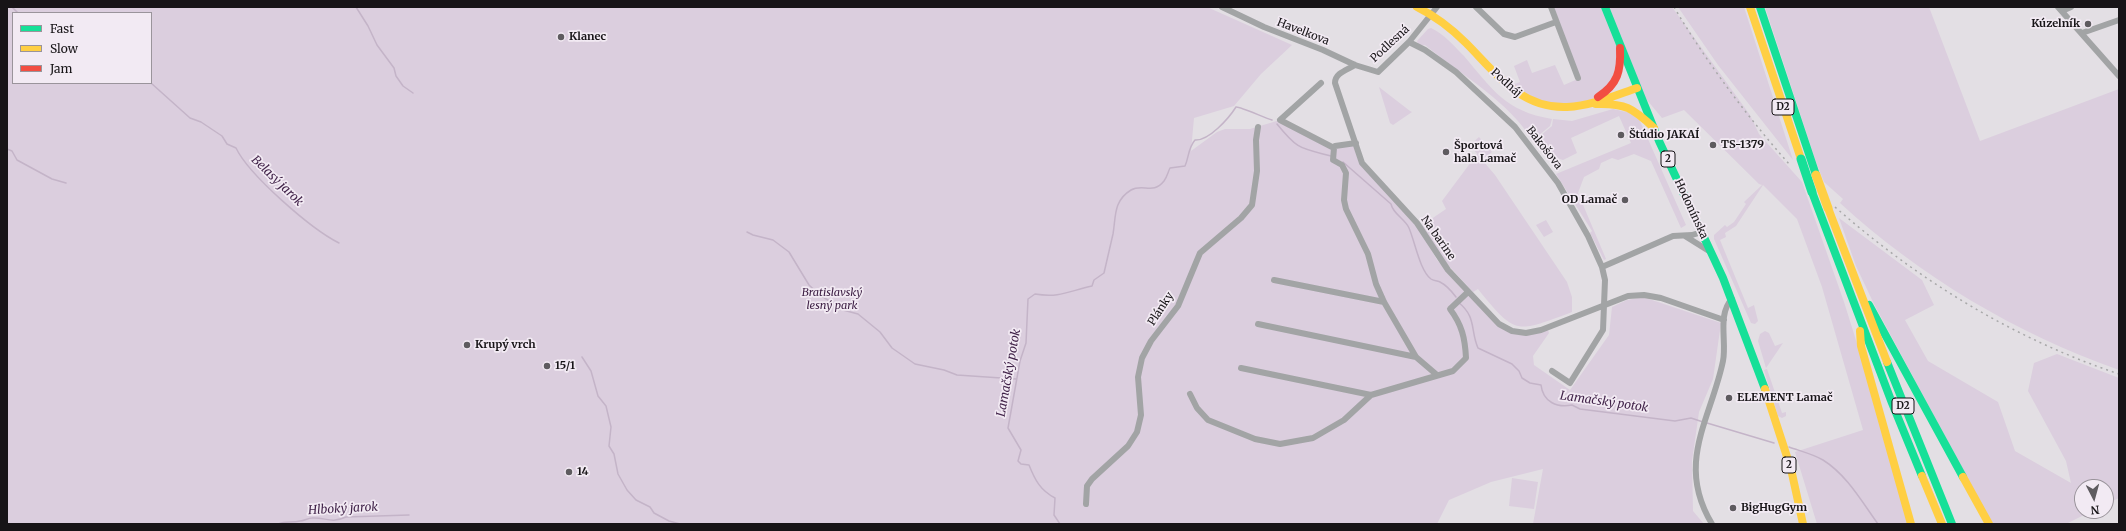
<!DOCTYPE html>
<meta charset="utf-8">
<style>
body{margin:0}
#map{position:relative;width:2126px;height:531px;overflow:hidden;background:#e3dfe4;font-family:Merriweather,serif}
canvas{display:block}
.frame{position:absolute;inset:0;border:8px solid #171417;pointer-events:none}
.legend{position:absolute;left:12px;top:12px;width:140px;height:72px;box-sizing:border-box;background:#f2eaf3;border:1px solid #9a949b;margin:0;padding:5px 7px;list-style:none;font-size:12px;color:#171417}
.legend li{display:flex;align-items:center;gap:8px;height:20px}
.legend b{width:20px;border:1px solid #9a949b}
.north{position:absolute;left:2074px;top:479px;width:40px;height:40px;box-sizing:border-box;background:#f2eaf3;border:1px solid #9a949b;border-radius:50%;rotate:174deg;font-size:11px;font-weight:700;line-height:16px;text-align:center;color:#171417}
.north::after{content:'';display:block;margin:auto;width:14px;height:18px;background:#5e5b5f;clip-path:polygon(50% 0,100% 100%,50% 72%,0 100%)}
</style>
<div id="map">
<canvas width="2126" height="531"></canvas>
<div class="frame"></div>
<ul class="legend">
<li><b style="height:5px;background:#16e098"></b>Fast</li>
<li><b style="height:5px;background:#ffcf43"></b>Slow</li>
<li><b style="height:5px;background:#f24e42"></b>Jam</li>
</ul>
<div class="north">N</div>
</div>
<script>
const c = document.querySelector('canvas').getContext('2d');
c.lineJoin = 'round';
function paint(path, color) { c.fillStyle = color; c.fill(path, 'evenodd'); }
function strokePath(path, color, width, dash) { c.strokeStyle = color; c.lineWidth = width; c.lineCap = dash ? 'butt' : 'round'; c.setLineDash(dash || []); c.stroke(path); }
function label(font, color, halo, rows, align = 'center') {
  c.font = font + ' Merriweather,serif'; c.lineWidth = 3.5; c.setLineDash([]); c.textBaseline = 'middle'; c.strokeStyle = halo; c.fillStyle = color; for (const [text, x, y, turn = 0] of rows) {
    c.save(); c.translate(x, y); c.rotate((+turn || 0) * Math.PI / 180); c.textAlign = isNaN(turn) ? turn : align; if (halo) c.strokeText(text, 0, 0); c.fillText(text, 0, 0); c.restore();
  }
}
paint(new Path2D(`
 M 7,7 L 1207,7 L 1292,45 L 1261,74 L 1234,106 L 1194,118 L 1191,151 L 1217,132 L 1225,129 L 1250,129 L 1280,120 L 1334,147 L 1356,143 L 1362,163 L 1418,226 L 1437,260 L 1497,325 L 1509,332 L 1548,330 L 1549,333 L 1533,356 L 1534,365 L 1570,390 L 1609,335 L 1612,307 L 1627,300 L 1643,297 L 1721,323 L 1713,379 L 1699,412 L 1692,461 L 1693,511 L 1704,524 L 1533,524 L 1543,469 L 1491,482 L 1449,500 L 1437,524 L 7,524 ZM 13,13 L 151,13 L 151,83 L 13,83 Z
 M 1554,7 L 1672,7 L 1750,115 L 1759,134 L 1802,182 L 1844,302 L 1871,388 L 1908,524 L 1817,524 L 1795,452 L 1863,430 L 1822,287 L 1797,219 L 1763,185 L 1736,226 L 1725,233 L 1726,237 L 1720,240 L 1748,308 L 1754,305 L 1758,321 L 1755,324 L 1751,323 L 1714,239 L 1714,235 L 1725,225 L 1727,227 L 1734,222 L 1746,204 L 1744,202 L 1762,185 L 1759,184 L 1684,110 L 1662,118 L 1637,88 L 1620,45 L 1615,85 L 1585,104 L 1551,107 L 1507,87 L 1520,82 L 1514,66 L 1527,60 L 1532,73 L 1555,65 L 1564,85 L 1580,78 Z
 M 1678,7 L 1744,7 L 1793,160 L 1718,65 Z
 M 1765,7 L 1929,7 L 1980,141 L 2119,89 L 2119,370 C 2015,333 1921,277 1840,203 L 1843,199 L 1824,182 L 1816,162 Z
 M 1431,28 C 1444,34 1454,46 1464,56 C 1493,90 1505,111 1552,119 L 1550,126 L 1532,141 C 1513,104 1457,72 1425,45 L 1419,46 L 1417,41 L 1428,29 Z
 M 1379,87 L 1410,111 L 1412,112 L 1393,125 L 1390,123 Z
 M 1613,109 L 1631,113 L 1640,121 L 1686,225 L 1681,228 L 1651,161 L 1634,154 L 1618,160 L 1612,158 L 1601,163 L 1599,169 L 1584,177 L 1578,193 L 1606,259 L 1604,260 L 1590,233 L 1592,231 L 1556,174 L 1631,143 L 1619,116 L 1571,138 L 1577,153 L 1563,160 L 1554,157 L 1550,160 L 1535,140 L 1552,126 L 1553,119 L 1572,121 Z
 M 1479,137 L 1492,152 L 1482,160 L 1470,145 Z
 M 1477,154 L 1495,175 L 1567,282 L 1572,297 L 1572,312 C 1516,333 1516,336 1478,289 L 1473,292 L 1448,265 L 1421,226 L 1446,209 L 1442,201 Z
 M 1839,218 L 1922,280 L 1934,305 L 1905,320 L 1928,361 L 1998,402 L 2015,451 L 2071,483 L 2066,461 L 2028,391 L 2034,363 L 2057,354 L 2119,378 L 2119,498 L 2106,504 L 2106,487 L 2082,487 L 2082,511 L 2092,511 L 2066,524 L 1992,524 L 1874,304 L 1856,266 Z
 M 1546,220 L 1553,232 L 1544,237 L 1536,225 Z
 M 1765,331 L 1769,333 L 1775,346 L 1783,343 L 1766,368 L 1758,341 L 1760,334 Z
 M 1767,369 L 1782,413 L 1786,412 L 1786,416 L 1782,418 L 1778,416 L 1764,370 Z
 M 1512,478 L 1538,482 L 1534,509 L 1509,506 Z`), '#dbcede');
strokePath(new Path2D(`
 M 12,7 L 18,13
 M 356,7 L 368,26 L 377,45 L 394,68 L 396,76 L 403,86 L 413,93
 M 151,83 L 190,118 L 201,122 L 222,136 L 227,144 L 236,148 C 249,175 311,229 339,243
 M 1277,124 C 1298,150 1300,148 1331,156
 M 7,149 L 12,151 L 17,160 L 52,179 L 66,183
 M 1343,162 L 1391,204 C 1393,214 1405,219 1409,228 C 1415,242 1420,271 1431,279 C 1434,281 1438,281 1440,282 C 1446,285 1453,293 1456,297
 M 747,232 L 753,235 L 773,240 L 789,252 L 809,285 L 820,295 L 843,310 L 858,314 L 880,332 L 892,348 L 915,364 L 944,370 L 957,375 L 1016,379
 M 1458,302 C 1477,317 1470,330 1478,348 L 1512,364 L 1519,371 L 1522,378 L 1530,383 L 1541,385 C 1543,402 1557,408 1572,405 L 1580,409 L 1675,421 L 1691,418 L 1703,422
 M 582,357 L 591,371 L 598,396 L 606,406 L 611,427 L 609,446 L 614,454 L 618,474 L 627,490 L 636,500 L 650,507 L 654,513 L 669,521 L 680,524
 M 1707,423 L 1774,443
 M 1789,447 C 1800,451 1813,454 1823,460 C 1847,475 1862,502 1878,524
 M 278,524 C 286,521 292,523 300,521 C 304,521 308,518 312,518 C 326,517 330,524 346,517 L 409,515
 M 1060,524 L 1054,515 L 1055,498 C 1040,490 1035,480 1029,465 L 1021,464 L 1018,461 L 1021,450 L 1008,428 L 1020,361 L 1026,343 L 1028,299 L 1035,294 C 1060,298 1069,291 1092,286 L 1094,280 L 1104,273 C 1107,260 1110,247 1113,234 C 1116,217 1113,201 1131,190 C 1143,183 1153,195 1164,181 C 1167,177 1168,172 1170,168 L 1185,166 C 1189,157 1188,148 1195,140 C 1209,141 1229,118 1236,107 C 1239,106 1265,118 1272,120`), '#c4b4c8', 1.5);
strokePath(new Path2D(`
 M 1222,7 L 1264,27 L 1323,50 L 1355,65 L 1378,72 L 1409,42 L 1437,7
 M 1476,7 L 1504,34 L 1515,37 L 1556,22
 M 1551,7 L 1578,78
 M 2058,7 L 2119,76
 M 2062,11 L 2071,7
 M 2082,33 L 2119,20
 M 1409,42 L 1425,50 L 1456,72 L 1515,127 L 1558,183 L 1588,236 L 1602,267 L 1605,280 L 1603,330 L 1570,383 L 1552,371
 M 1355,65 C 1347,70 1335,73 1335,83 L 1362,163 L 1417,223 L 1448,270 L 1499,324 L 1512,331 L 1526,333 L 1541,330 L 1628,296 L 1644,295 L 1661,298 L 1724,320
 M 1321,83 L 1280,120 L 1334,148 L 1335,146 L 1356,143
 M 1334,148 L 1333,160 L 1342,165 L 1346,173 L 1344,200 L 1346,209 L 1368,254 L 1376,284 L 1384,302 L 1416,357 L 1437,375
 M 1685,236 L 1709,251
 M 1602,267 L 1673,236 L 1692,235 L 1702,232
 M 1274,280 L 1384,302
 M 1258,324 L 1416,357
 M 1241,368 L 1371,395
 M 1190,394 L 1197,408 L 1208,420 L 1255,439 L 1280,444 L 1313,438 L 1344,420 L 1371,395 L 1453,371 L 1466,358 C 1465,338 1462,325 1450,309 L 1468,292
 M 1086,504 L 1087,486 L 1092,479 L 1128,446 L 1137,432 L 1141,415 L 1138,377 L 1142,358 L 1151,341 L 1178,306 L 1200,253 L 1241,218 L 1252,205 L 1257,171 L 1256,140 L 1258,127
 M 1712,524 C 1675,463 1711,419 1723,361 C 1727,342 1717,314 1732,299`), '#a2a4a5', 6);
strokePath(new Path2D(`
 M 1605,7 L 1659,141 L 1723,278 L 1765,389
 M 1760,7 L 1816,175
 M 1812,192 L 1892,403 L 1922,476
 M 1869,305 L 1963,477
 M 1887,362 L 1952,524`), '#16e098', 8);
strokePath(new Path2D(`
 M 1417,7 C 1435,16 1451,28 1466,43 C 1495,72 1520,109 1567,107 C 1591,106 1614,96 1637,88
 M 1750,7 L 1801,159
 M 1596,104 C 1625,103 1633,108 1654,128
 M 1828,208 L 1887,362
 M 1860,331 L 1861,346 L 1911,524
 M 1765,389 L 1791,469 L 1803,524
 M 1922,476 L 1942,524
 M 1963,477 L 1989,524`), '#ffcf43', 8);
strokePath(new Path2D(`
 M 1598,97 C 1618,84 1621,71 1620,48`), '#f24e42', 8);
strokePath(new Path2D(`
 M 1674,7 C 1707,63 1746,115 1789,164
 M 1835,207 C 1918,280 2014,339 2119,374`), '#a8a8a9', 1.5, [2, 4]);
strokePath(new Path2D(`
 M 1801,159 L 1812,192`), '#16e098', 9);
strokePath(new Path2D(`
 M 1816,175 L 1828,208`), '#ffcf43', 9);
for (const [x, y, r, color] of [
 [2088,24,4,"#5e5b5f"],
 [561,37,4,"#5e5b5f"],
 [1621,135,4,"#5e5b5f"],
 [1713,145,4,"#5e5b5f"],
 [1446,152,4,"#5e5b5f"],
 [1625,200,4,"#5e5b5f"],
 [467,345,4,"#5e5b5f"],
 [547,366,4,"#5e5b5f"],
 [1729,398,4,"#5e5b5f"],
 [569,472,4,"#5e5b5f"],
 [1733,508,4,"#5e5b5f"]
]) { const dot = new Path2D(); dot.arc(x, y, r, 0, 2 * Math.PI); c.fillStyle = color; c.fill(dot); strokePath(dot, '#f2eaf3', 1.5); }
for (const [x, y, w] of [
 [1783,107,22],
 [1668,159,14],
 [1903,406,22],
 [1789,465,14]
]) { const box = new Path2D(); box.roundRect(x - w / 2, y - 8, w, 16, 3); c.fillStyle = '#f2eaf3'; c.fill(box); strokePath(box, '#171417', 1); }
label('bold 10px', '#171417', null, [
 ["D2",1783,107],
 ["2",1668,159],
 ["D2",1903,406],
 ["2",1789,465]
]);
label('bold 11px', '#171417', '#f2eaf3', [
 ["Kúzelník",2080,24,"right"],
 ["Klanec",569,37],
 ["Štúdio JAKAÍ",1629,135],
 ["TS-1379",1721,145],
 ["Športová",1454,146],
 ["hala Lamač",1454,159],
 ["OD Lamač",1617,200,"right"],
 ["Krupý vrch",475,345],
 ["15/1",555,366],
 ["ELEMENT Lamač",1737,398],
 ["14",577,472],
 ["BigHugGym",1741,508]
], 'left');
label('11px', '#171417', '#f2eaf3', [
 ["Havelkova",1303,32,21],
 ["Podlesná",1390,44,-43],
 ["Podháj",1506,83,42],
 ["Bakošova",1544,148,52],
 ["Hodonínska",1691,209,65],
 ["Na barine",1438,238,55],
 ["Plánky",1161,309,-57]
]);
label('italic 11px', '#3e2045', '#f2eaf3', [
 ["Bratislavský",832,293],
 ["lesný park",832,306]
]);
label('italic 12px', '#42244a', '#f2eaf3', [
 ["Belasý jarok",277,181,44],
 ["Lamačský potok",1009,373,-80],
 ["Lamačský potok",1604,402,8],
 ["Hlboký jarok",343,509,-3]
]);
</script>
